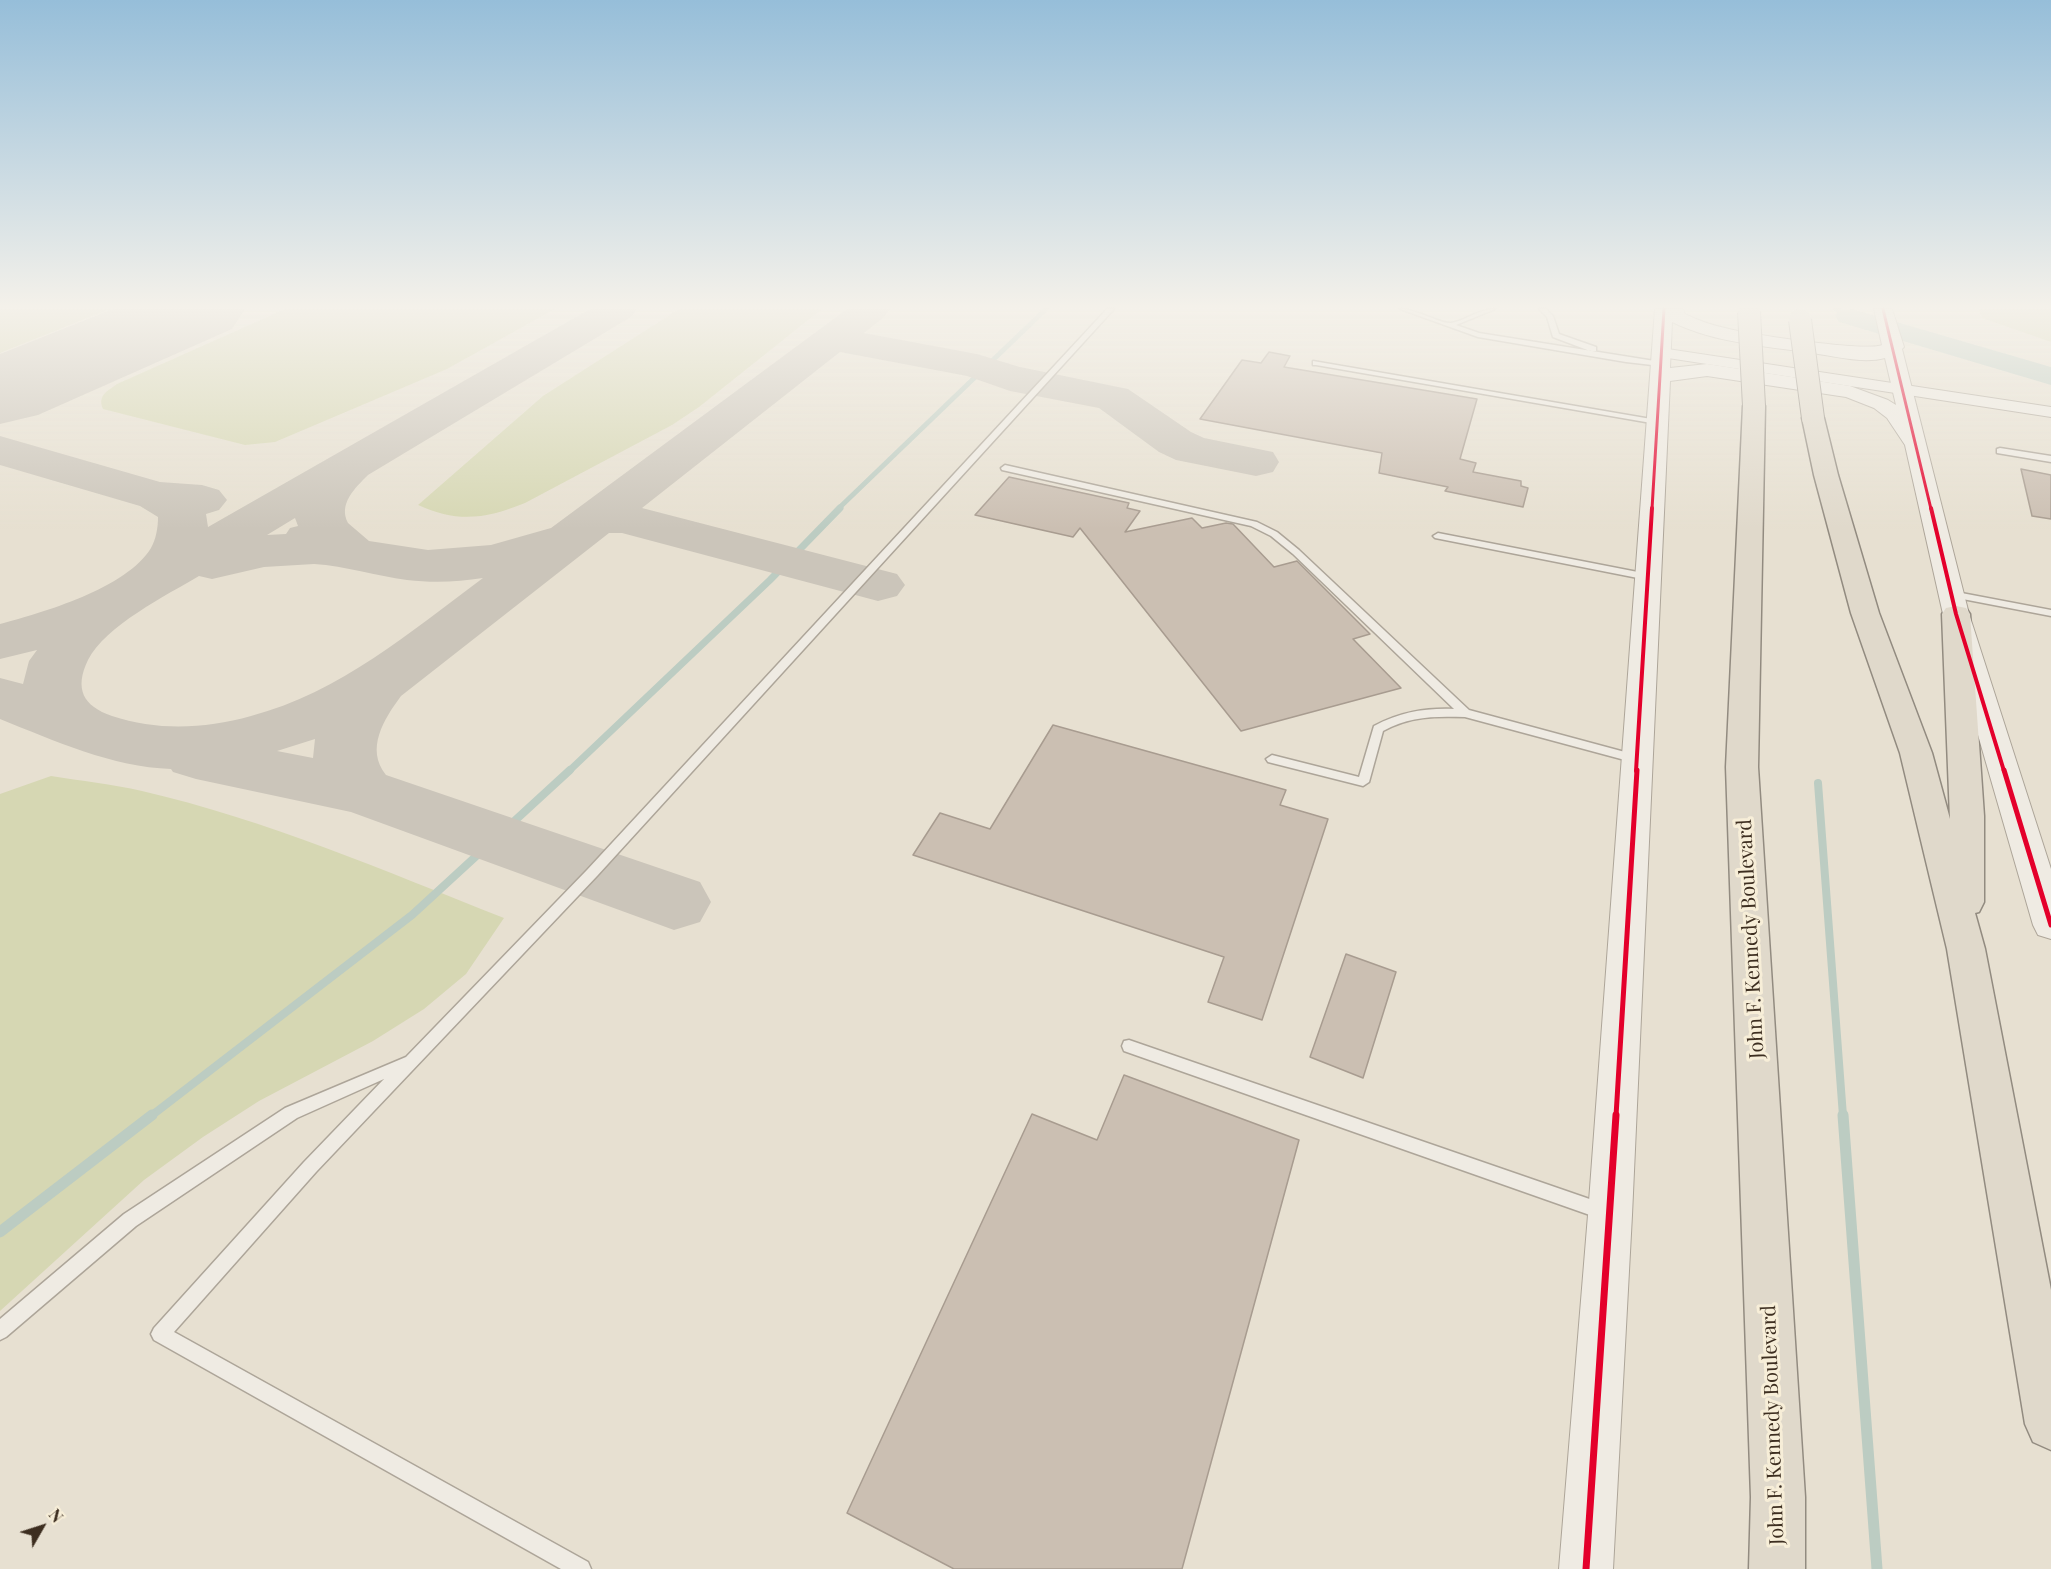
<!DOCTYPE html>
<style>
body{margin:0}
#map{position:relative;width:2051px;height:1569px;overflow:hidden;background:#e7e0d1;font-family:"Playfair Display",serif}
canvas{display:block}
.north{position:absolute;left:12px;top:1497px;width:60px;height:60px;-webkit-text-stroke:4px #f7eed8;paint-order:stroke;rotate:51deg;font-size:16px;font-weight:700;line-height:24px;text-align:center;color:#3d2e20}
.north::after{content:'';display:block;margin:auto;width:21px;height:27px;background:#3d2e20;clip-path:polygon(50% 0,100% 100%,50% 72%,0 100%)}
</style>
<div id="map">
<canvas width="2051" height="1569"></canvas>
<div class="north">N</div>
</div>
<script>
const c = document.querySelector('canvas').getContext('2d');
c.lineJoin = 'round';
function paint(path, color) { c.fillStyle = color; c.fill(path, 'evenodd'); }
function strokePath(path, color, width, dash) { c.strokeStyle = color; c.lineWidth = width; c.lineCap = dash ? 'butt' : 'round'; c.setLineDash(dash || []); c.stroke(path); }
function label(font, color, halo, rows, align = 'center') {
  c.font = font + ' "Playfair Display",serif'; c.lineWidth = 6; c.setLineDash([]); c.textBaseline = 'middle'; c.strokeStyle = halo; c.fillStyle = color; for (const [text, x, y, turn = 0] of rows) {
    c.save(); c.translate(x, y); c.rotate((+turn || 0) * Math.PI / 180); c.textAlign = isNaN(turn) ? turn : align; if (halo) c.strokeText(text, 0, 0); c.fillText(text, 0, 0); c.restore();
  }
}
paint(new Path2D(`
 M 0,309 L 110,309 L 0,353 Z
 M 285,309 L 555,309 L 447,369 L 275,442 L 245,445 L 103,409 C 97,395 108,391 117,384 Z
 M 679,309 L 822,309 L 699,407 L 672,425 L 525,503 C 486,519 457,523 418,505 L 543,396 Z
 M 1978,309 L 2051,309 L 2051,342 L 1982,318 Z
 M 51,776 C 81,781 112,784 142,791 C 267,820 385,871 504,918 L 466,974 L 424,1009 L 373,1041 L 259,1101 L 203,1137 L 144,1180 L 0,1311 L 0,794 Z`), '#d6d7b3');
strokePath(new Path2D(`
 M 1836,309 L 1848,316
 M 838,509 L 1046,309`), '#bcccc2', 5);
strokePath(new Path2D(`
 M 569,771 L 770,580 L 840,508`), '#bcccc2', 7);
strokePath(new Path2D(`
 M 1818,783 L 1843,1116
 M 151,1116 L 412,915 L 570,770`), '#bcccc2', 8);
strokePath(new Path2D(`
 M 1843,1115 L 1877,1569
 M 0,1232 L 152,1115`), '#bcccc2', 11);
paint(new Path2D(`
 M 1852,309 L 2051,367 L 2051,385 L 1839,322 L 1835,316 L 1839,310 Z`), '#bcccc2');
paint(new Path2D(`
 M 590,309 L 637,309 L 631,317 L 368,475 C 355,488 338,504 348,523 L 369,541 L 428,550 L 491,545 L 551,528 L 847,309 L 890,309 L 884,317 L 864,333 L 977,354 L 1020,367 L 1128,389 L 1191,432 L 1204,438 L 1273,452 L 1279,462 L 1273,472 L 1256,476 L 1176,460 L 1159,452 L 1099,408 L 1010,391 L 967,376 L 840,352 L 642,508 L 897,574 L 905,585 L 897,596 L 878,601 L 622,533 L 609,533 L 401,696 C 384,719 365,749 386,775 L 700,882 L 711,902 L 700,922 L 674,930 L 351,812 L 196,779 L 173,772 L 171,769 C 112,767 55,741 0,719 L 0,678 L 23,684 L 29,661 L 37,650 L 0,659 L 0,624 C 42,613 127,588 151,548 C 156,539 158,528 158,517 L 140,506 L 0,465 L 0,436 L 160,482 L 202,485 L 219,490 L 227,500 L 219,510 L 206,514 L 208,527 ZM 295,518 L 298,526 L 290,528 L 286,534 L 267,535 ZM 314,564 C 346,566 376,576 407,580 C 433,583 458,582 483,578 C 410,632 341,692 251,716 C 204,729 158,731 112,716 C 83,706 74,689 88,660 C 105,626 167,595 199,576 L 212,579 L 264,567 ZM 315,739 L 313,758 L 277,751 Z
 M 12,378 L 27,382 L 33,391 L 15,410 L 0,414 L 0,381 Z`), '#cbc5ba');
paint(new Path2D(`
 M 113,309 L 245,309 L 232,329 L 38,415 L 0,424 L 0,354 Z`), '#cbc5ba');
const building = new Path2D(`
 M 1269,352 L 1290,356 L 1284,367 L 1477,399 L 1460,459 L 1476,463 L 1473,472 L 1521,481 L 1521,486 L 1528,488 L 1523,507 L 1445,491 L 1448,487 L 1379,473 L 1382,453 L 1200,419 L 1242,360 L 1261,363 Z
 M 2021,469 L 2051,475 L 2051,519 L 2032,516 Z
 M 1009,477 L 1129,503 L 1127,508 L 1140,511 L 1125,532 L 1192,518 L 1202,528 L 1226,523 L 1233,524 L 1274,567 L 1297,561 L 1370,634 L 1353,639 L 1401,688 L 1241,731 L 1080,528 L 1073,537 L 975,515 Z
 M 1053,725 L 1286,790 L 1280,805 L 1328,819 L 1262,1020 L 1208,1002 L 1224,957 L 913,855 L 940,813 L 990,829 Z
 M 1346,954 L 1396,972 L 1363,1078 L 1310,1057 Z
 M 1124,1075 L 1299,1140 L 1182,1569 L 954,1569 L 847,1513 L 1032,1114 L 1097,1140 Z`);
paint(building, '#cbbfb2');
strokePath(building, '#a89c90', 1.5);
const service = new Path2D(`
 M 1107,309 L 1114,309 L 597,876 L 316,1172 L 174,1332 L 588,1562 L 591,1569 L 561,1569 L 154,1340 L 151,1334 L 154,1328 L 304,1162 L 384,1079 L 297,1118 L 136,1226 L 6,1337 L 0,1340 L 0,1319 L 124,1214 L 285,1108 L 406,1057 L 587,870 Z
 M 1400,309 C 1417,309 1438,323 1450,323 C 1464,322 1477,309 1495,309 L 1456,325 L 1479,333 L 1661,362 L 1665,364 L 1661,366 L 1626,362 L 1478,337 Z
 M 1539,309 L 1546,309 L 1553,316 L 1559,334 L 1596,347 L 1596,351 L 1590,351 L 1553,337 L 1547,317 Z
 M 1313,361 L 1657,420 L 1661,422 L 1657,424 L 1316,365 L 1313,365 Z
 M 2000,448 L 2051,456 L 2051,462 L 1997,453 L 1997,449 Z
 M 1005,465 L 1257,522 L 1277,532 L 1299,550 L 1469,710 L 1636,755 L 1642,759 L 1636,763 L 1465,717 C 1435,716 1410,716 1383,731 L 1369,782 L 1363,786 L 1268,762 L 1266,759 L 1272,755 L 1359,777 L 1374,726 C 1400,712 1425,708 1454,709 L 1293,554 L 1271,536 L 1251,526 L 1002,470 L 1001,468 Z
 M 1438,533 L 1648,574 L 1653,577 L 1648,580 L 1435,538 L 1433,536 Z
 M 1951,591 L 2051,610 L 2051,616 L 1947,596 L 1947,592 Z
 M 1129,1040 L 1604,1204 L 1610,1206 L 1612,1212 L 1610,1218 L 1604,1220 L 1124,1051 L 1122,1046 L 1124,1041 Z`);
const minor = new Path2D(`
 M 1661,348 L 2051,407 L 2051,417 L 1655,356 L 1653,353 Z`);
const tertiary = new Path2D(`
 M 1655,309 L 1683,309 L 1685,314 C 1697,320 1711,325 1725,328 C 1747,334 1866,352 1882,345 L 1874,309 L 1892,309 L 1904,347 L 1902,349 L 1969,614 L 2051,869 L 2051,939 L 2038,935 L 2033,925 L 1943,614 L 1905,445 L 1887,418 L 1874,408 L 1846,397 L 1707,376 L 1670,381 L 1632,1215 L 1613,1569 L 1559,1569 L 1588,1215 ZM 1672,322 C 1715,343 1765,346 1812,353 C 1834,356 1863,364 1885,358 L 1896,405 L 1888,400 L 1850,386 L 1707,364 L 1670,368 Z`);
const trunk = new Path2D(`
 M 1754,399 L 1762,401 L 1765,406 L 1758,767 L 1805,1497 L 1805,1569 L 1749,1569 L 1751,1497 L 1726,767 L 1743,406 L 1746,401 Z
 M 1813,411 L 1821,413 L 1824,418 L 1838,475 L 1879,613 L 1932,753 L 1950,819 L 1942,614 L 1946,608 L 1956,606 L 1966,608 L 1970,614 L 1984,816 L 1984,902 L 1979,912 L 1975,913 L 1985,949 L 2051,1290 L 2051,1450 L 2033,1442 L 2025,1424 L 1947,949 L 1900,753 L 1851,613 L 1814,475 L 1802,418 L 1805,413 Z`);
strokePath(service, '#ada599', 3);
strokePath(minor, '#ada599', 2);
strokePath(tertiary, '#ada599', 2);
strokePath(trunk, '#928b80', 3);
paint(service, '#efebe3');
paint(minor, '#efebe3');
paint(tertiary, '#efebe3');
paint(trunk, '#e0d9cb');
const trunkBridge = new Path2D(`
 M 1749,312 L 1754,406
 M 1800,320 L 1813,418`);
strokePath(trunkBridge, '#928b80', 24, []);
strokePath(trunkBridge, '#e0d9cb', 22);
strokePath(new Path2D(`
 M 1883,309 L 1931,509
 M 1652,509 L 1664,309`), '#e4002b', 3);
strokePath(new Path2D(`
 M 1931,508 L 1956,614 L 2004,771
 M 1636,771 L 1652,508`), '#e4002b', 4);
strokePath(new Path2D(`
 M 2004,770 L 2051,925
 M 1616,1116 L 1637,770`), '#e4002b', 5);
strokePath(new Path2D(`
 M 1586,1569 L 1616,1115`), '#e4002b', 7);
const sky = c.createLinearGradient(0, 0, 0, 529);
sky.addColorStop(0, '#96bed9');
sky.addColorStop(0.58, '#f4f1ea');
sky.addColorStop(1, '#f4f1ea00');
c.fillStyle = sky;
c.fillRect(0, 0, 2051, 529);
label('20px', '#3d2e20', '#f7eed8', [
 ["John F. Kennedy Boulevard",1751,939,-93],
 ["John F. Kennedy Boulevard",1773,1425,-92]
]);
</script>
